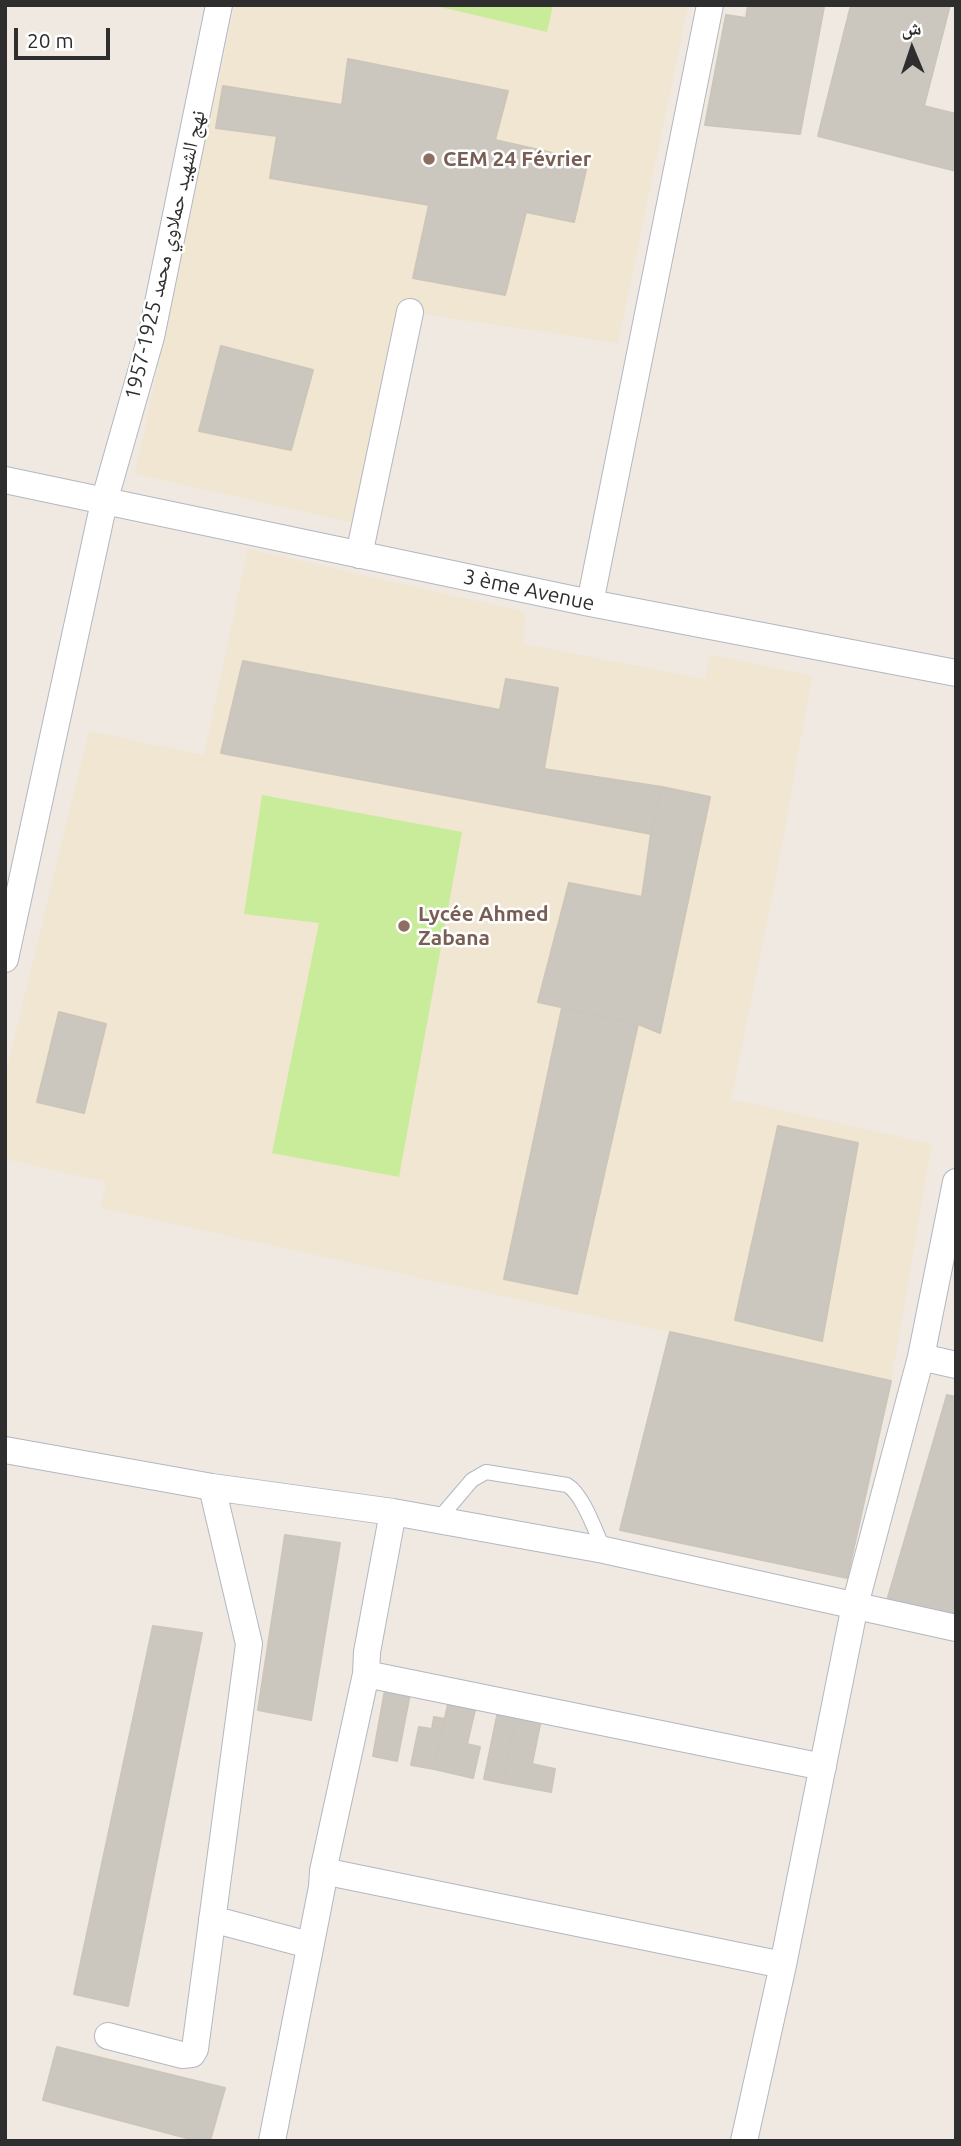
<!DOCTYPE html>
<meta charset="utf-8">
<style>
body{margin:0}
#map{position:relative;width:961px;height:2146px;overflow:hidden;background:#efe9e1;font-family:Ubuntu,"Noto Naskh Arabic",sans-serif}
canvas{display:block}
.frame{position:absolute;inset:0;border:7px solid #2e2e2e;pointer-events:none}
.north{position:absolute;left:877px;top:14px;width:70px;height:70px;-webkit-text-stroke:5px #fff;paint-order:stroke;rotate:358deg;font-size:19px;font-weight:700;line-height:28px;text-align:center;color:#2e2e2e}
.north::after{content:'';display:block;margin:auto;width:24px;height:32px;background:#2e2e2e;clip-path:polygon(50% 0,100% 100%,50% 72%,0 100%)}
.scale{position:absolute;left:14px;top:28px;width:96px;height:32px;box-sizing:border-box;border:4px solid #2e2e2e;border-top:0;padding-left:9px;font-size:21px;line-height:24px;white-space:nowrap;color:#2e2e2e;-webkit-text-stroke:5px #fff;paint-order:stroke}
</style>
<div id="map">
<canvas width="961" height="2146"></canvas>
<div class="frame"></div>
<div class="north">ش</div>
<div class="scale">20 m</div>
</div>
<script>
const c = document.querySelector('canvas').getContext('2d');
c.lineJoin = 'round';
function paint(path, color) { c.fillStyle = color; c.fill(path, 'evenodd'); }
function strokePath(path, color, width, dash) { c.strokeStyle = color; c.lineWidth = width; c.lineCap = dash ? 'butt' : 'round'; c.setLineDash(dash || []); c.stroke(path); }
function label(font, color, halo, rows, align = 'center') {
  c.font = font + ' Ubuntu,"Noto Naskh Arabic",sans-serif'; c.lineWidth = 5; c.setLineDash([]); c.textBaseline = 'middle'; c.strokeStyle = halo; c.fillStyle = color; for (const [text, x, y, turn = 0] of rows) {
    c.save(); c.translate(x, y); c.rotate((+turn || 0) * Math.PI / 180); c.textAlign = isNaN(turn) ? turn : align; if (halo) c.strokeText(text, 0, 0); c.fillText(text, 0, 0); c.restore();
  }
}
paint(new Path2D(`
 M 235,5 L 688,5 L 618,343 L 417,313 L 354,523 L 135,474 Z
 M 248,549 L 525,612 L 524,644 L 706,679 L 709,654 L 812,676 L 777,872 L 731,1099 L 932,1144 L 891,1381 L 101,1208 L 106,1182 L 5,1159 L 5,1076 L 89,731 L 204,755 Z`), '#f0e6d1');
paint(new Path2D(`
 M 432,5 L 553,5 L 547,32 Z
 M 262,795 L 462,832 L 399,1177 L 272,1153 L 319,923 L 244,914 Z`), '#c9ec9a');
const building = new Path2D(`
 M 748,5 L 824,7 L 800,134 L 705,125 L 726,15 L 746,18 Z
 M 851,5 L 950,5 L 924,106 L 956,114 L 956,171 L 818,136 Z
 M 348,59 L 508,91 L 495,140 L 588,161 L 574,222 L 526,212 L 505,295 L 413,278 L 429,205 L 270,178 L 277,136 L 216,128 L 223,86 L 342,105 Z
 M 221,346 L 313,370 L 291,450 L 199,431 Z
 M 243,661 L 500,710 L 506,679 L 558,688 L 544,769 L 662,787 L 651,834 L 221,753 Z
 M 662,787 L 710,797 L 660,1033 L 638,1024 L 538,1002 L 569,883 L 642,897 L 651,834 Z
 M 562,1008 L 638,1024 L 577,1294 L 504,1279 Z
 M 59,1012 L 106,1024 L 84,1113 L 37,1102 Z
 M 778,1126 L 858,1143 L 822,1341 L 735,1320 Z
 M 670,1332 L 891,1381 L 847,1578 L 620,1530 Z
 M 947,1395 L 956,1397 L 956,1616 L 886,1604 Z
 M 285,1535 L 340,1543 L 311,1720 L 258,1710 Z
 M 153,1626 L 202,1633 L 128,2006 L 74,1994 Z
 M 385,1690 L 410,1694 L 397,1761 L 373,1756 Z
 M 448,1704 L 475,1710 L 467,1744 L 480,1747 L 473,1778 L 434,1769 Z
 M 498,1711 L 516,1715 L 503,1783 L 484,1779 Z
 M 516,1715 L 541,1720 L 532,1764 L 555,1769 L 551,1792 L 503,1783 Z
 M 434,1717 L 445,1719 L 434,1769 L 411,1765 L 419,1727 L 432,1729 Z
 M 57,2047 L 225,2088 L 210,2141 L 198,2141 L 43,2100 Z`);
paint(building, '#cbc7bf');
strokePath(building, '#cbc5ba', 2);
const lane = new Path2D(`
 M 437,1521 L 472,1480 L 486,1472 L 567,1485 C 583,1494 596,1533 604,1550`);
const street = new Path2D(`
 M 5,480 L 590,603 L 956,673
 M 359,555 L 410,312
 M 590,603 L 710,5
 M 5,959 L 104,502 L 151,337 L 219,5
 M 921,1357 L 956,1365
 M 5,1450 L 212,1487 L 393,1512 L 604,1550 L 956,1628
 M 366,1674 L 823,1767
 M 323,1871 L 783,1965
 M 212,1919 L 309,1945
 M 108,2036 L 182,2055 L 192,2054 L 195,2049 L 249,1644 L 212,1487
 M 272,2141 L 322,1887 L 323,1871 L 366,1674 L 367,1652 L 393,1512
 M 744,2141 L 783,1965 L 855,1605 L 921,1357 L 956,1182`);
strokePath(lane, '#b4b7c1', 16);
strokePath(street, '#b4b7c1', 28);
strokePath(lane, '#fff', 14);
strokePath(street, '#fff', 26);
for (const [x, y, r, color] of [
 [429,159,7,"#8d6e63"],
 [404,926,7,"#8d6e63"]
]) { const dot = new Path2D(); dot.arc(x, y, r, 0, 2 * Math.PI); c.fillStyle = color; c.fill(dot); strokePath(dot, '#fff', 2.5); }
label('bold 21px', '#785e54', '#fff', [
 ["CEM 24 Février",443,159],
 ["Lycée Ahmed",418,914],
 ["Zabana",418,938]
], 'left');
label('21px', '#2e2e2e', '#fff', [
 ["نهج الشهيد حملاوي محمد 1925-1957",165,255,-77],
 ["3 ème Avenue",529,590,12]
]);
</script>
